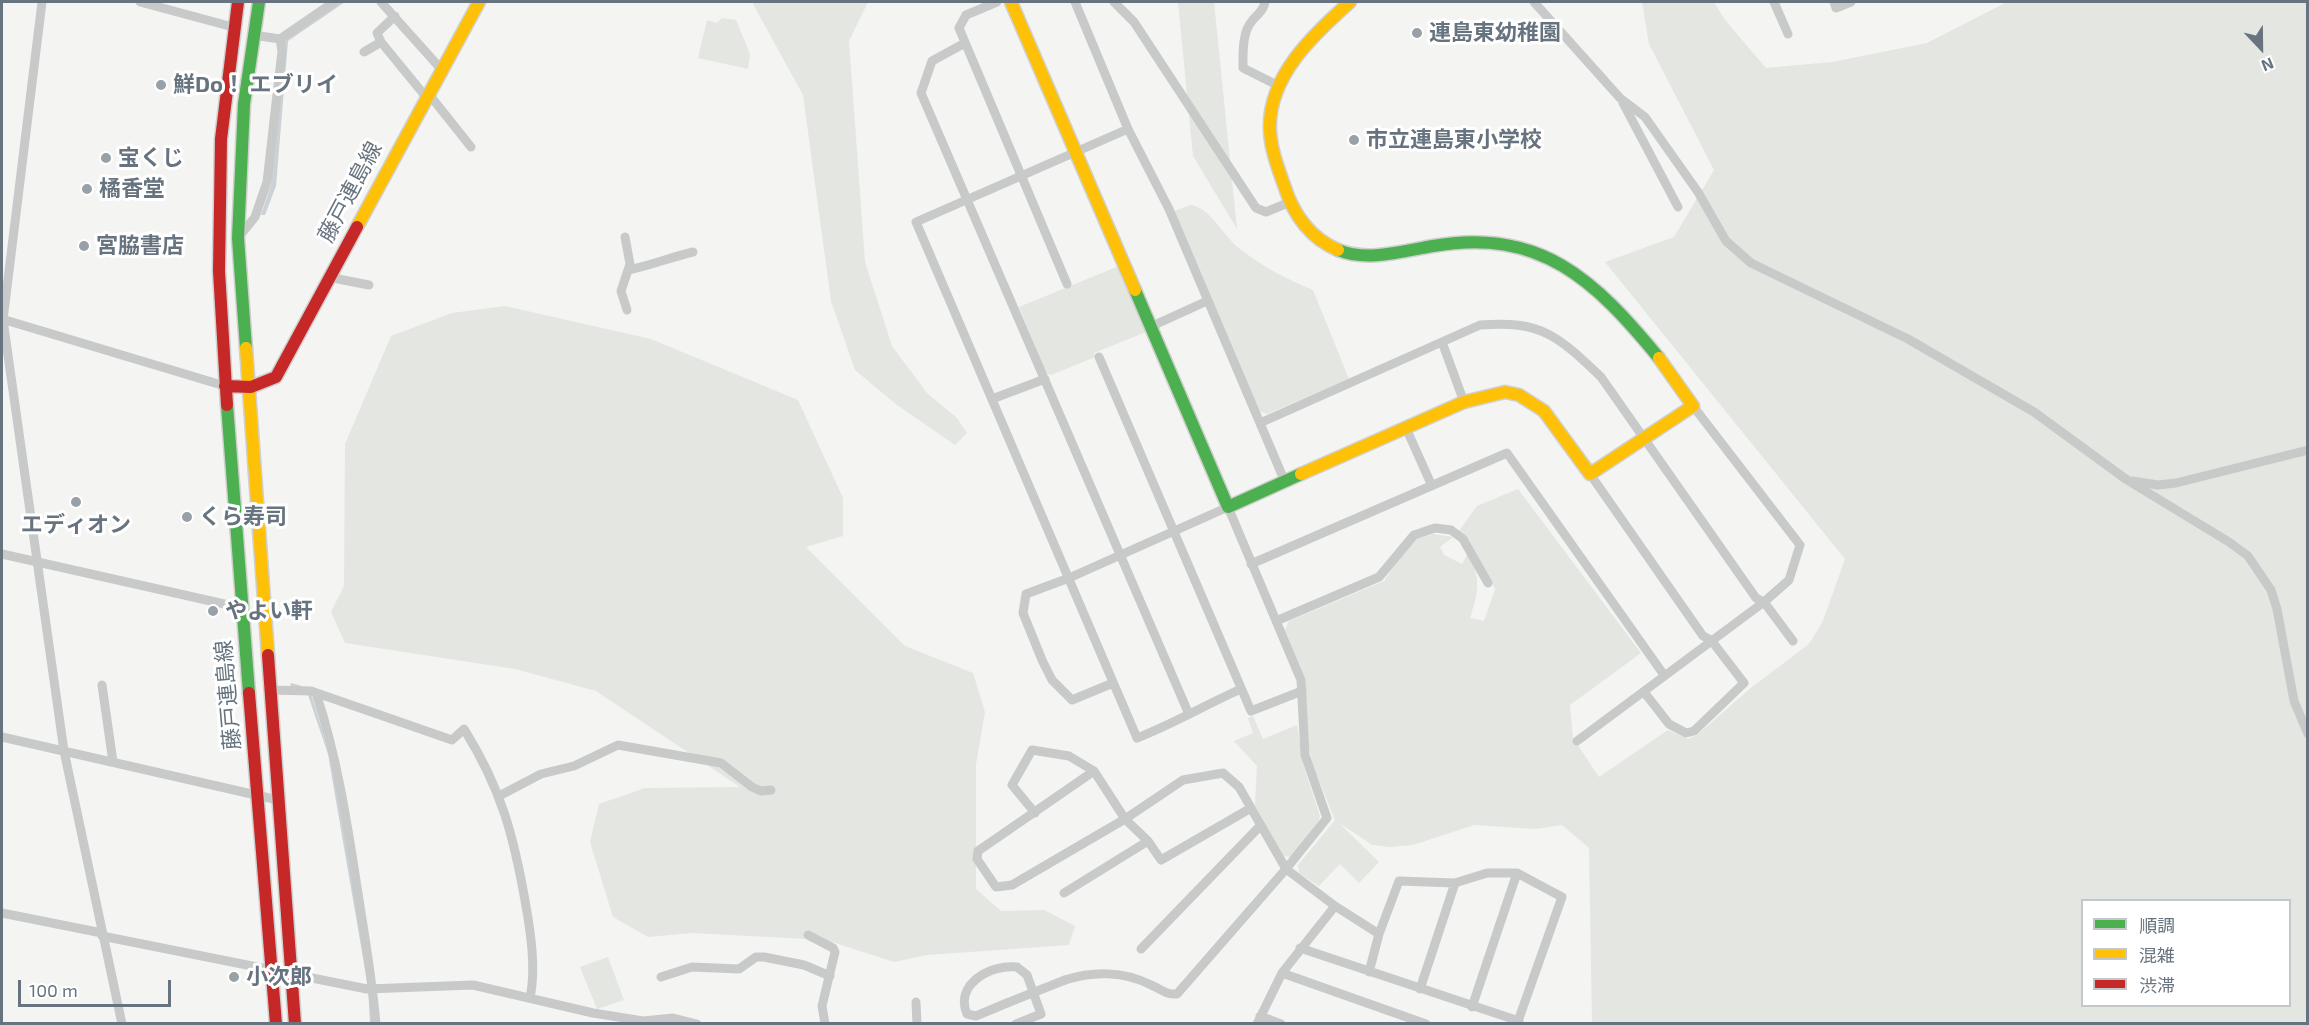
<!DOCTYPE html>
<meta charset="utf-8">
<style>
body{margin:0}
#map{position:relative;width:2309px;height:1025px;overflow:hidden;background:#f4f4f2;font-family:"Exo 2","Noto Sans JP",sans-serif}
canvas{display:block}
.frame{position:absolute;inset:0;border:3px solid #67747f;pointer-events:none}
.legend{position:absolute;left:2081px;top:899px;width:210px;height:108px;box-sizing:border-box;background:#fff;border:2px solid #c2c7cc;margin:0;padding:8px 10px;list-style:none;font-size:18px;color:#67747f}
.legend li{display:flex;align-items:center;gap:12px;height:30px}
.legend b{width:30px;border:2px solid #c2c7cc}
.north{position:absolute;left:2231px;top:18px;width:60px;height:60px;-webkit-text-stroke:4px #fff;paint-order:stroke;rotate:158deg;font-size:16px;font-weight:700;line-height:24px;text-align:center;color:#67747f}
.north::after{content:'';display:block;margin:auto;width:21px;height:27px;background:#67747f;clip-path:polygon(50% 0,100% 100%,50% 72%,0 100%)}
.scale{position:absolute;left:18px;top:980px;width:153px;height:27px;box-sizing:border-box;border:3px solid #67747f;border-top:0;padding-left:8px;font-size:18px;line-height:21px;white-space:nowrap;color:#67747f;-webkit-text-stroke:4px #fff;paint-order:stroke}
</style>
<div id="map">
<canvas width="2309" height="1025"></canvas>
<div class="frame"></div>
<ul class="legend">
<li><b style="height:8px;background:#4caf50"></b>順調</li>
<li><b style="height:8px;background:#ffc107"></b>混雑</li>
<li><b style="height:8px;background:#c62828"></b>渋滞</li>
</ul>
<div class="north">N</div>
<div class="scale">100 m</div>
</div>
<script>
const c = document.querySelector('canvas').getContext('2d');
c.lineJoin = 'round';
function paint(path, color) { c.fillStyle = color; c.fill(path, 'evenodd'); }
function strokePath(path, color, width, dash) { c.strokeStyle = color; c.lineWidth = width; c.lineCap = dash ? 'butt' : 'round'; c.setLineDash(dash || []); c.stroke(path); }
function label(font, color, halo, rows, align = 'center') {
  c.font = font + ' "Exo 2","Noto Sans JP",sans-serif'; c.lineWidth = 6; c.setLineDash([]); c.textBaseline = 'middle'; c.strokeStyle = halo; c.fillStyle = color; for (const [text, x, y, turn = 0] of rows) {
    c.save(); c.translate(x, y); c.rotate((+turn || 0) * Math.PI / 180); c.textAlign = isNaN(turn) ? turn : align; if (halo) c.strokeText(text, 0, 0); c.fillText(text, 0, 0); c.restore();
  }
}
paint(new Path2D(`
 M 752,2 L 868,2 L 849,41 L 865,262 L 892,346 L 927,393 L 957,418 L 967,433 L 955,445 L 897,405 L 855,370 L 831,301 L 803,95 Z
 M 1178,2 L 1214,2 L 1237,229 L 1193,156 Z
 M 1642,2 L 1714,2 L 1725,20 L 1766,68 L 1832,62 L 1927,43 L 2007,2 L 2307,2 L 2307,1023 L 1592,1023 L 1589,848 L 1562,825 L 1535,829 L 1474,825 L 1413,845 L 1390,847 L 1372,845 L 1338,822 L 1379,862 L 1359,883 L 1340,864 L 1319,886 L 1299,873 L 1298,865 L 1335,820 L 1313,766 L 1308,744 L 1305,678 L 1285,630 L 1289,621 L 1384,581 L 1403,551 L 1417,538 L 1433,534 L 1453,537 L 1440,547 L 1444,555 L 1462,564 L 1468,553 C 1481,580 1479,590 1470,618 L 1484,621 L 1495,589 L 1469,540 L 1459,531 L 1477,506 L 1518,489 L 1641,653 L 1570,705 L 1573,738 L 1599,777 L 1668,730 L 1688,739 L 1697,735 L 1752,687 L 1809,644 L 1823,621 L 1845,559 L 1605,262 L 1674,237 L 1714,170 L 1649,44 ZM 2082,900 L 2290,900 L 2290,1006 L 2082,1006 Z
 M 722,18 L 736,20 L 750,54 L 748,69 L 698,58 L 707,20 L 717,23 Z
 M 1191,205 C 1212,209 1222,235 1239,248 C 1261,266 1286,279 1313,290 L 1349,379 L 1267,414 L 1259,411 L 1174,211 Z
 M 1119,266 L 1146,332 L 1094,353 L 1095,357 L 1051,375 L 1046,373 L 1019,307 Z
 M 505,306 L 651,339 L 798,400 L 843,498 L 843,536 L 806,547 L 905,646 L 973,673 L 985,712 L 976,764 L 976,889 L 1001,911 L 1044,910 L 1075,926 L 1069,945 L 927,955 L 894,962 L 826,940 L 692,933 L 648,937 L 613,917 L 590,842 L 599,804 L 645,788 L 740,787 L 596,691 L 515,669 L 345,643 L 331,612 L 344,586 L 345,444 L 391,336 L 452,313 Z
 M 1253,716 L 1263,739 L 1297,725 L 1304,767 L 1320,816 L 1318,824 L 1291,857 L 1283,856 L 1255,805 L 1257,766 L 1234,741 L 1253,733 L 1248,718 Z
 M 608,957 L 624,1000 L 597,1009 L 580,967 Z`), '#e4e6e1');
paint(new Path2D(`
 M 336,2 L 345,2 L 288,41 L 276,186 L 265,215 L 261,215 L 271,185 L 283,39 Z
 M 291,683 L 309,688 C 346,796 358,910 373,1023 L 370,1023 L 368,987 L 328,754 L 308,695 L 290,686 Z`), '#cbd1d4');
const fast = new Path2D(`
 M 1338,250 C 1367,262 1403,251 1433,246 C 1540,227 1595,280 1659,358
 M 1135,290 L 1228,507 L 1301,474
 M 246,348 L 238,238 L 244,104 L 259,2
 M 227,405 L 249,693`);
const slow = new Path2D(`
 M 1011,2 L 1135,290
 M 357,227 L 479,2
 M 1338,250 C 1310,238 1293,214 1284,185 C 1278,168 1271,150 1270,131 C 1267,77 1313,35 1350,2
 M 246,348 L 268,655
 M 1301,474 L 1464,402 L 1505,392 L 1519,395 L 1544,411 L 1590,474 L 1693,406 L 1659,358`);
const jam = new Path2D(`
 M 225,386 L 251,387 L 276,377 L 357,227
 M 227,405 L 219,271 L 221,139 L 238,2
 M 268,655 L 295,1024
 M 249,693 L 276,1024`);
strokePath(fast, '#d0d0d0', 15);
strokePath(slow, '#d0d0d0', 15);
strokePath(jam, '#d0d0d0', 15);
strokePath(new Path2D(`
 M 42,2 L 3,320 L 64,751 L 122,1024
 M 140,2 L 233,27
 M 381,2 L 441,69
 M 997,2 L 966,15 L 959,28 L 1067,284
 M 1075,2 L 1128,129 L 1169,209 L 1285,482
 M 1114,2 L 1134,22 L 1256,208 L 1266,212 L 1290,202
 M 1265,2 C 1263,12 1258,13 1252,21 C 1242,32 1243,54 1243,68 L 1279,86
 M 1534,2 L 1620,98 L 1645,117 L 1698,192 L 1726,241 L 1751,263 L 1908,339 L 2034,412 L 2127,480 L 2229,542 L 2248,556 L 2271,590 L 2277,609 L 2294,701 L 2308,734
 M 1774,2 L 1788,34
 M 1834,2 L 1836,8 L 1851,2
 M 253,35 L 280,39 L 334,2
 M 381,42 L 426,97
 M 965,43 L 932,61 L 921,93 L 1188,712
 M 364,52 L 381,42 L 377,33 L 395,16
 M 428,93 L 471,147
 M 1623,103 L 1678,207
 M 1128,129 L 916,222 L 1137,738 C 1173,724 1205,705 1241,689
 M 625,237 L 630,264 L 621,291 L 627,310
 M 238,238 L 255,217 L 267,182 L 282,51 L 280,39
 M 628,270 C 650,266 671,257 693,252
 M 328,277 L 369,285
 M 2,319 L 225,386
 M 1150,327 L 1207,301
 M 1442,342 L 1464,402
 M 1099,357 L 1251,711 L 1302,691
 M 992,399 L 1045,379
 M 1260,423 L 1480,325 C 1541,320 1558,336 1601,377 L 1756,598 L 1764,602 L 1793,641
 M 1406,428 L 1432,486
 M 1590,474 L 1703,636 L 1711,640 L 1744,683 L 1694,731 L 1686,733 L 1669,724 L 1644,692
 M 2132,481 L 2158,485 L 2176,483 L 2308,450
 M 2,554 L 242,608
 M 1251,564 L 1507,453 L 1664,675
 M 1276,621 L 1379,577 L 1414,535 L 1435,528 L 1451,530 L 1463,539 L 1488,583
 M 102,685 L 113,762
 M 269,690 L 311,691 L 452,740 L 464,729 C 502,790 514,837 526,906 C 531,935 536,969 530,998
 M 316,693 C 337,757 347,821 357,887 C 364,932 372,977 376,1024
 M 2,737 L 278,800
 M 1577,741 L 1764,602 L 1789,580 L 1800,545 L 1693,406
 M 1094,771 L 978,851 L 977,859 L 996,887 L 1012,885 L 1125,819 L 1183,780 L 1223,773 L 1239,787 L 1286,869 L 1335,906 L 1379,934
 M 499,796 L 541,774 L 574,766 L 618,745 L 721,763 L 752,787 L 761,791 L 771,790
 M 1035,813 L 1012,785 L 1032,750 L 1069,756 L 1094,771 L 1125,819 L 1148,841 L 1161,860 L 1251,808
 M 1064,893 L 1148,841
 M 2,913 L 102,933
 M 808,935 L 833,948 L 835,952 L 822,1006 L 825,1024
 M 102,936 L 367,989 L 473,985 L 593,1013 L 643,1021 L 673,1018 L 697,1024
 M 1300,948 L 1519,1021
 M 1141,949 L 1261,825
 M 1369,972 L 1379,934 L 1399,881 L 1455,883 L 1487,873 L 1517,873 L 1562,897 L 1517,1024
 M 1282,973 L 1426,1024
 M 661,977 L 692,967 L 739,969 L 756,957 L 764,957 L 804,965 L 830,976
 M 1065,980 C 1093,971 1124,971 1151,985 C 1161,989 1166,995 1177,994 L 1286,869 L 1327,818 L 1305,755 L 1301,680 L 1228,507 L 1069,578 L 1026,594 L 1023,613 L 1042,660 L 1052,680 L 1072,700 L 1113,683
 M 1420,989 L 1455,883
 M 916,1002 L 917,1024
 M 1007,1003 L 976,1016 L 967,1014 C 954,984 991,964 1017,967 L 1027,975 L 1041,1014 L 1016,1024
 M 1472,1007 L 1517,873
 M 1260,1016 L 1281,1024
 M 1257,1024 L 1282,973 L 1335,906`), '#c8caca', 9);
strokePath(fast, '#4caf50', 12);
strokePath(slow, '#ffc107', 12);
strokePath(jam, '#c62828', 12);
strokePath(new Path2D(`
 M 1007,1003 L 1065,980`), '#c8caca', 9);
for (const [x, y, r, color] of [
 [1417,33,6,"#98a1a7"],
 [161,85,6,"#98a1a7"],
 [1354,140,6,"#98a1a7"],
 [106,158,6,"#98a1a7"],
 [87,189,6,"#98a1a7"],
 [84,246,6,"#98a1a7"],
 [76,502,6,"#98a1a7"],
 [187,517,6,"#98a1a7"],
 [213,611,6,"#98a1a7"],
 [234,977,6,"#98a1a7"]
]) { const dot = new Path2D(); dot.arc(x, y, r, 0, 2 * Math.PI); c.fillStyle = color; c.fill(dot); strokePath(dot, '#fff', 2); }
label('bold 22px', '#67747f', '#fff', [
 ["連島東幼稚園",1429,33],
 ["鮮Do！ エブリイ",173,85],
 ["市立連島東小学校",1366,140],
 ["宝くじ",118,158],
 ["橘香堂",99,189],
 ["宮脇書店",96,246],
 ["くら寿司",199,517],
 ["エディオン",76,525,"center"],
 ["やよい軒",225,611],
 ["小次郎",246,977]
], 'left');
label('22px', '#67747f', '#fff', [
 ["藤戸連島線",350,192,-62],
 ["藤戸連島線",228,695,-95]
]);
</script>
